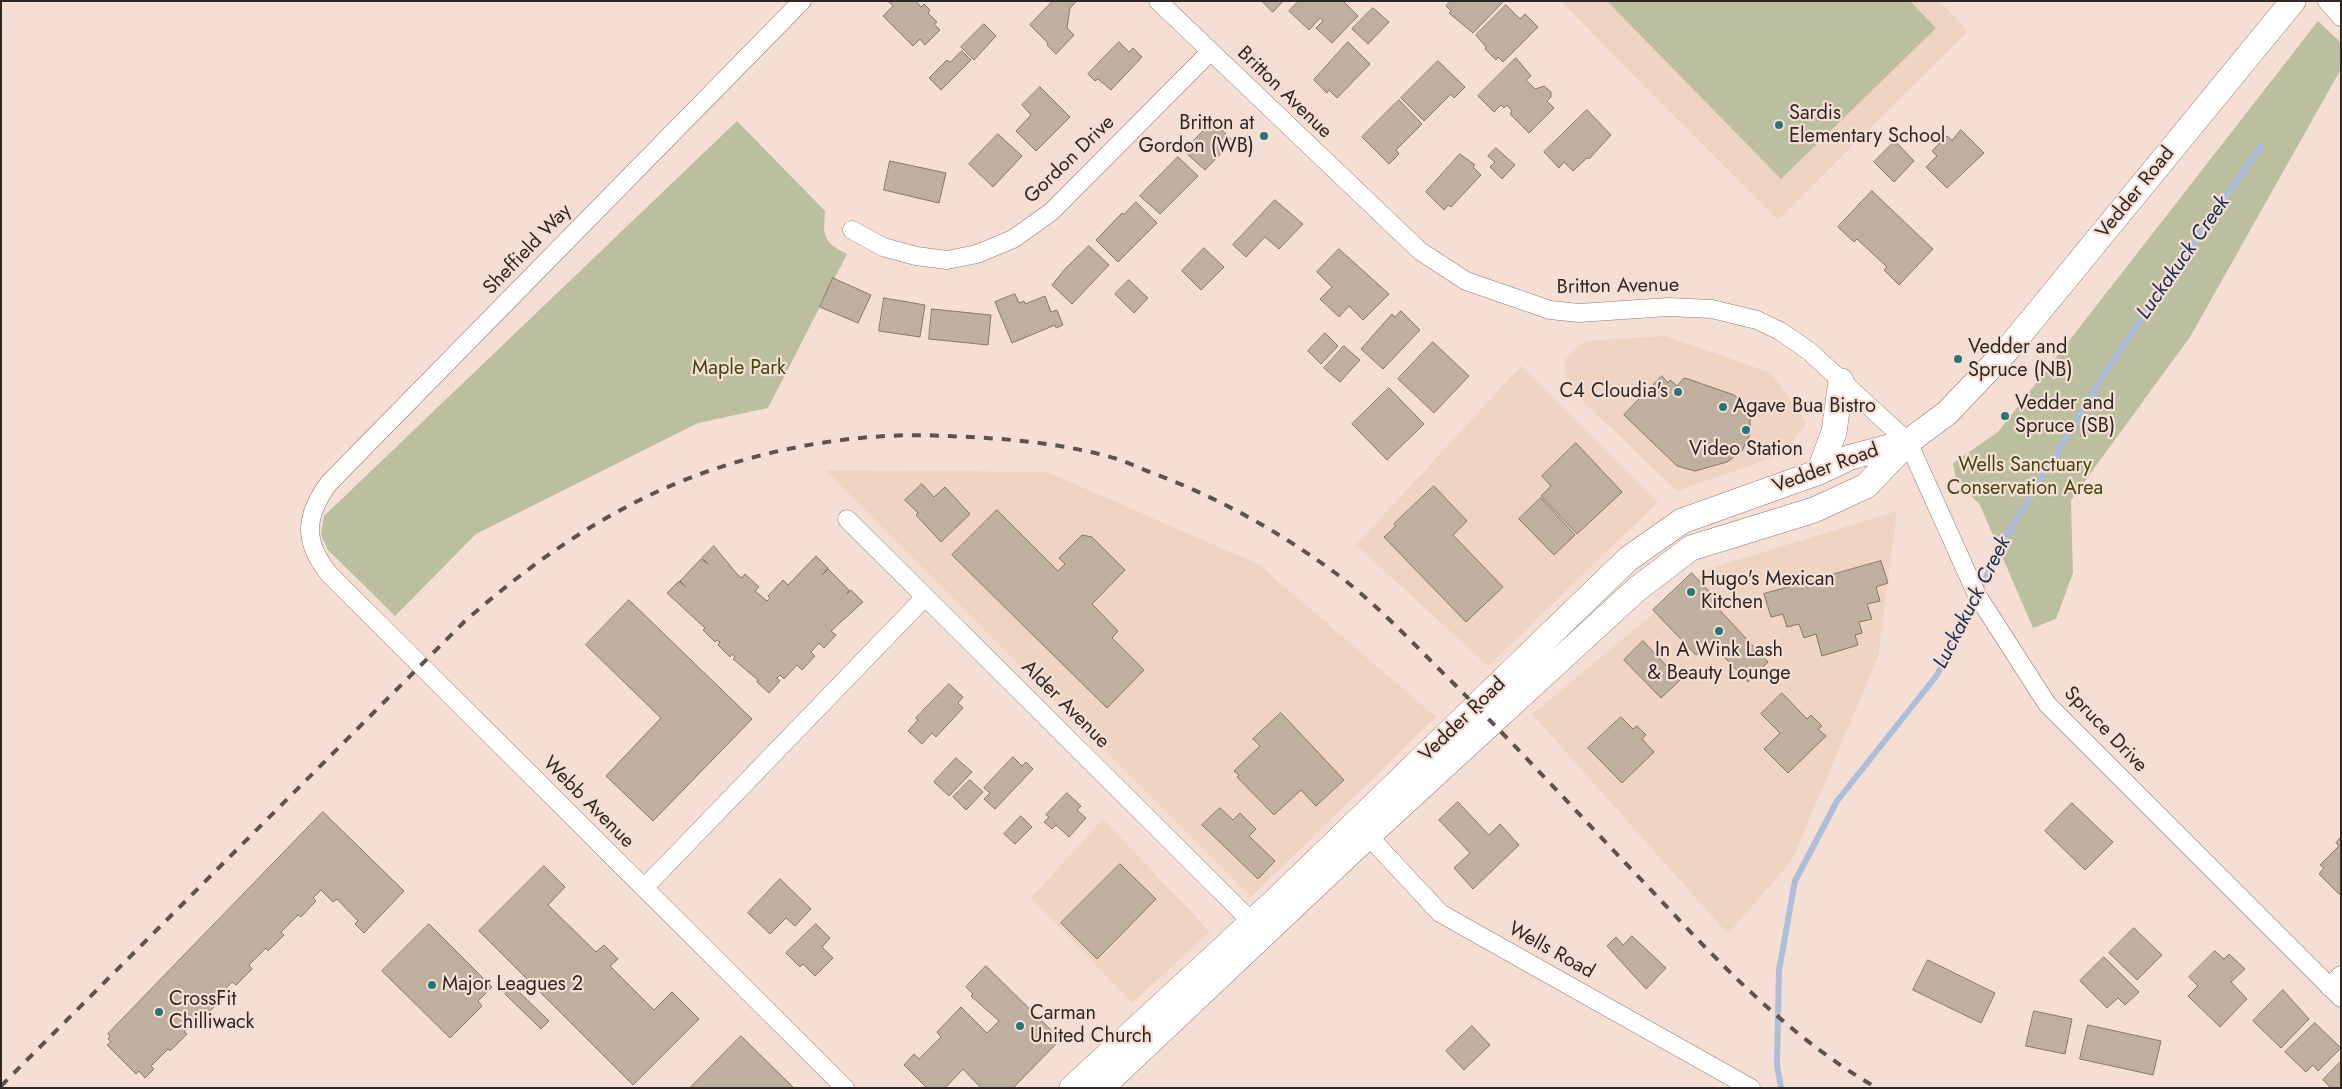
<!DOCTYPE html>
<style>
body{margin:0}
#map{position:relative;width:2342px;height:1089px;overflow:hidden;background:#f5dfd4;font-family:Jost,sans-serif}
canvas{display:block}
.frame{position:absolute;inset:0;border:2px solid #2f2723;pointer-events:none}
</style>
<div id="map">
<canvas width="2342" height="1089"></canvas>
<div class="frame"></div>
</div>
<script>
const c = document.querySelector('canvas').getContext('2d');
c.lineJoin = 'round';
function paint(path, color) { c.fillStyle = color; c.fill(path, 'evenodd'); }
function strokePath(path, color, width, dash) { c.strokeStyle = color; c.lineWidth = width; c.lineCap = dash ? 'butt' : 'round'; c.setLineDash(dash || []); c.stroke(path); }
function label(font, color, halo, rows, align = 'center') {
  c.font = font + ' Jost,sans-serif'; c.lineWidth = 4.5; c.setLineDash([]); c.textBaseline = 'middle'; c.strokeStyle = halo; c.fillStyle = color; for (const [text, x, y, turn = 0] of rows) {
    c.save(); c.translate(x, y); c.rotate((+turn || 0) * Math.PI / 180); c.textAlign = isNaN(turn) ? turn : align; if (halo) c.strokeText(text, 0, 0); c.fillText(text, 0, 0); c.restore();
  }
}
paint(new Path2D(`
 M 1560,1 L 1939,1 L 1968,31 L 1778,220 Z
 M 1666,336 L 1771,373 L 1807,423 L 1783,454 L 1677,491 L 1569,388 L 1564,359 L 1586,341 Z
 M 1521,366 L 1658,502 L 1488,666 L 1356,545 Z
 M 825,470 L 1047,472 L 1258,564 L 1436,717 L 1251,897 Z
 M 1897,511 L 1878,657 L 1792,860 L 1728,934 L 1532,714 L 1708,569 Z
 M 1103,819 L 1210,932 L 1132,1003 L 1031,898 Z`), '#efd3c3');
paint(new Path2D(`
 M 1607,1 L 1910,1 L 1936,28 L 1781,179 Z
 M 2318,21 L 2341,43 L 2341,69 L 2190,337 L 2071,500 L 2073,573 L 2056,619 L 2033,628 L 1980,505 L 1956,480 L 1953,463 L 1998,432 Z
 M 737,121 L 825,211 C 823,237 823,242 847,254 L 768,408 L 698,423 L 476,534 L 395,616 L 328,550 L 321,535 L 324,516 Z`), '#bcbf9f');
strokePath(new Path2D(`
 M 1781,1088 L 1777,1065 L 1779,970 L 1795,881 L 1837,801 L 1937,675 L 2008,533 L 2110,365 L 2261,146`), '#adbdda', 6);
const building = new Path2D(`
 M 888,1 L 916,1 L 921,7 L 924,4 L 930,10 L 928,13 L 937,22 L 934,24 L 940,30 L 925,45 L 920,39 L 913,46 L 883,16 L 893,6 Z
 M 1053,1 L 1077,1 L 1070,8 L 1067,28 L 1074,35 L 1056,54 L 1047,45 L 1048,43 L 1030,25 Z
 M 1262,1 L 1283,1 L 1273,12 Z
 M 1299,1 L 1343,1 L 1358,16 L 1332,43 L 1316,28 L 1323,21 L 1320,18 L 1309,30 L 1289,11 Z
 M 1451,1 L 1502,1 L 1503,2 L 1473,33 L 1449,13 L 1451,11 L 1446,6 Z
 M 1506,5 L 1520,19 L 1525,14 L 1538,27 L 1503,62 L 1498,57 L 1496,60 L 1485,49 L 1486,47 L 1476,35 Z
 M 1373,8 L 1389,22 L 1368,44 L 1352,29 Z
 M 984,24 L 996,36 L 974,60 L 961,47 Z
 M 1119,42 L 1129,52 L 1133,48 L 1142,57 L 1111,90 L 1098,79 L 1095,81 L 1088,74 Z
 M 1348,42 L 1370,64 L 1337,98 L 1329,90 L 1327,93 L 1314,80 Z
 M 962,51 L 971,60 L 941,90 L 929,78 L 947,60 L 950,62 Z
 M 1516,58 L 1531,76 L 1526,80 L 1535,89 L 1544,86 L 1551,92 L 1551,97 L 1547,101 L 1554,108 L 1529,133 L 1510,114 L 1512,111 L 1507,105 L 1504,108 L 1501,105 L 1494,112 L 1478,96 Z
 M 1438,61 L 1465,87 L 1454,98 L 1451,94 L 1424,121 L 1401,98 Z
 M 1040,87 L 1070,117 L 1036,151 L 1016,131 L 1031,115 L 1022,105 Z
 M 1399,100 L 1422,124 L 1396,150 L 1399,154 L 1389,164 L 1362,137 Z
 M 1587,110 L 1611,135 L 1589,159 L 1587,158 L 1573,171 L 1564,162 L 1559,168 L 1544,152 Z
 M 1213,121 L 1233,141 L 1205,170 L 1184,151 Z
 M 1961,130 L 1984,153 L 1947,188 L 1926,167 L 1937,156 L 1932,151 L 1947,136 L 1952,140 Z
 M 998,134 L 1022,156 L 993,187 L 969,164 Z
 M 1895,141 L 1914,161 L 1894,182 L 1874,162 Z
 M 1496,148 L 1515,165 L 1502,179 L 1490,167 L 1495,162 L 1488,156 Z
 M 1460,154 L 1475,165 L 1473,167 L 1481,175 L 1451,207 L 1448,205 L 1444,210 L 1426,192 Z
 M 1178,157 L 1198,176 L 1160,214 L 1140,196 Z
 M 890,161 L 946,173 L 939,203 L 884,190 Z
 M 1872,191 L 1933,249 L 1899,285 L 1884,270 L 1887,267 L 1857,239 L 1854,242 L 1838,227 Z
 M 1275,200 L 1303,224 L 1279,249 L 1265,237 L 1246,257 L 1233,245 Z
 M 1136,202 L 1157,223 L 1118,262 L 1096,240 L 1122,213 L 1124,214 Z
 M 1089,246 L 1109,265 L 1072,304 L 1052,285 L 1065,269 Z
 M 1204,248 L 1224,267 L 1201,290 L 1182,271 Z
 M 1339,249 L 1389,294 L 1363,320 L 1349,306 L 1339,317 L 1320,299 L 1332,287 L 1317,272 Z
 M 833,278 L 871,295 L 858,323 L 820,307 Z
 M 1129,280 L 1148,298 L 1134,313 L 1115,294 Z
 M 1015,294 L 1019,303 L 1024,301 L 1025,304 L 1045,296 L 1051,312 L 1057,310 L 1063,325 L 1056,328 L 1055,325 L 1012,343 L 995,302 Z
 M 884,298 L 925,305 L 920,337 L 879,331 Z
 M 932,309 L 991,315 L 988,345 L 929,339 Z
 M 1401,311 L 1420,330 L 1383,369 L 1361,349 L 1392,314 L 1395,317 Z
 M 1325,333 L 1338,346 L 1321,364 L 1308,351 Z
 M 1433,342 L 1469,376 L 1434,413 L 1398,379 Z
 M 1344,346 L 1360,360 L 1340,382 L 1324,368 Z
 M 1662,376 L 1668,383 L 1670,380 L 1677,386 L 1684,378 L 1688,379 L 1734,395 L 1742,402 L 1750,416 L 1750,434 L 1742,451 L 1727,462 L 1695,471 L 1677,466 L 1624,415 Z
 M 1389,388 L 1424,424 L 1387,460 L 1352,424 Z
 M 1576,443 L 1622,492 L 1577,534 L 1541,496 L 1551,486 L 1542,476 Z
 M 922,484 L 934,497 L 945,487 L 970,514 L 941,542 L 916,515 L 918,513 L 905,500 Z
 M 1434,486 L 1467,521 L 1453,535 L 1503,587 L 1466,622 L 1384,537 L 1396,526 L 1394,524 Z
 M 1541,498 L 1575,535 L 1554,555 L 1519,519 Z
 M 997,510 L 1058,571 L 1065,564 L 1059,558 L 1082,535 L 1092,537 L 1125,570 L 1092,604 L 1118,631 L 1112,638 L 1144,670 L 1107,708 L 952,555 Z
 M 714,546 L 737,574 L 742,578 L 745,574 L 759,587 L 755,591 L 767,601 L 770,598 L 768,596 L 783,580 L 788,585 L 816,556 L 828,568 L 822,575 L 828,569 L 849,590 L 847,594 L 851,590 L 863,602 L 831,631 L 836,635 L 824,648 L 819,643 L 811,652 L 815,656 L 802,670 L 797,665 L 784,679 L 780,675 L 777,678 L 780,681 L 769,693 L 757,682 L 758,680 L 733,659 L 735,657 L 732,654 L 730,657 L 718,645 L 720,642 L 717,640 L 715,642 L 703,630 L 705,628 L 667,593 L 679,581 L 686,587 L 680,581 L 701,559 L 708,564 L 702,558 Z
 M 1881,561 L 1888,583 L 1876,587 L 1880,601 L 1867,604 L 1872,619 L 1859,622 L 1862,633 L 1855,635 L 1858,645 L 1822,656 L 1816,634 L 1804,638 L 1799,624 L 1787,627 L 1783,614 L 1771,617 L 1764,594 Z
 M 1692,573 L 1716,599 L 1713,603 L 1768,662 L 1748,682 L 1710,642 L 1696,655 L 1653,610 Z
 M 629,600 L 752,719 L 653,821 L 606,776 L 661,718 L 586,645 Z
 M 1643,641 L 1680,680 L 1661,698 L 1624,660 Z
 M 949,684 L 963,697 L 958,703 L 963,708 L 936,737 L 932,733 L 922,744 L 908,731 L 918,720 L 916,718 Z
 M 1782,693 L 1807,719 L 1811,715 L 1822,726 L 1818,729 L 1826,736 L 1788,773 L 1764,749 L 1780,733 L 1761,714 Z
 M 1281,713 L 1344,780 L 1316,806 L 1301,790 L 1274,815 L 1237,777 L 1239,775 L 1234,771 L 1260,746 L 1253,739 Z
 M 1621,717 L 1633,729 L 1637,726 L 1646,735 L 1642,739 L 1654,752 L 1622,783 L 1588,748 Z
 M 1013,757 L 1022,766 L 1026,762 L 1033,769 L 995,809 L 984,799 L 990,793 L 984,788 Z
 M 956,758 L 972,772 L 949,796 L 934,782 Z
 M 970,780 L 983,792 L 966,810 L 953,797 Z
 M 1067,793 L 1081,806 L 1077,810 L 1086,818 L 1069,837 L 1056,825 L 1052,829 L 1044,822 L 1049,817 L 1046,815 Z
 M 1458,802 L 1489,835 L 1500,824 L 1519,845 L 1473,889 L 1454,868 L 1470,853 L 1439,820 Z
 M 2072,803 L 2113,842 L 2085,870 L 2045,831 Z
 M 1220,808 L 1233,820 L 1240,813 L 1256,829 L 1249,836 L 1275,861 L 1258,879 L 1202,825 Z
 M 323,812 L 404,891 L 364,933 L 355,924 L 358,921 L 337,899 L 333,902 L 321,890 L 313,898 L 316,901 L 301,917 L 298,915 L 281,932 L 284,935 L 268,951 L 266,948 L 249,965 L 252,969 L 236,985 L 232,982 L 216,999 L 219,1002 L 203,1018 L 200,1016 L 184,1032 L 187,1034 L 170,1051 L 168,1049 L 151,1066 L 154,1069 L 145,1078 L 139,1071 L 136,1074 L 107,1045 L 111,1042 L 108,1039 L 110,1036 L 108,1034 Z
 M 1021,816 L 1032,827 L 1015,844 L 1004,834 Z
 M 2341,837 L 2341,895 L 2340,895 L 2319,874 L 2324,868 L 2320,865 L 2339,846 L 2336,843 Z
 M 1120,864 L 1156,899 L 1097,959 L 1061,923 Z
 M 544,866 L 565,887 L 548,905 L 596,952 L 604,945 L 618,959 L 610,966 L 654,1010 L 672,992 L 699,1019 L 633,1085 L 479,931 Z
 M 780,879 L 811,909 L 795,926 L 786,918 L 770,934 L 748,913 Z
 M 429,924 L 492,987 L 478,1001 L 482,1006 L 450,1038 L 382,971 Z
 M 816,924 L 830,938 L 822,947 L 833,958 L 815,976 L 803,964 L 800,967 L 786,953 Z
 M 2134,928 L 2162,955 L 2137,980 L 2109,953 Z
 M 1632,936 L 1666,968 L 1646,989 L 1607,946 L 1616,937 L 1623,945 Z
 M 2215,951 L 2224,959 L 2229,954 L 2245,969 L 2231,982 L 2247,999 L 2220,1027 L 2188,996 L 2198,986 L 2189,977 Z
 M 2104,957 L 2139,992 L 2125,1005 L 2118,998 L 2107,1008 L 2080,981 Z
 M 1928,960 L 1995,993 L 1981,1023 L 1913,990 Z
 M 986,966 L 1053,1032 L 1050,1036 L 1057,1043 L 1013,1088 L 981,1088 L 963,1069 L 945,1088 L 927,1088 L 904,1065 L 914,1054 L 919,1059 L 941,1037 L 937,1032 L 961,1007 L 987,1033 L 999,1021 L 971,996 L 973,994 L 966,987 Z
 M 513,986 L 549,1021 L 541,1029 L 505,994 Z
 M 2283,990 L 2309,1019 L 2281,1048 L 2253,1021 Z
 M 2034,1011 L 2072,1019 L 2065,1054 L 2026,1046 Z
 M 2315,1023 L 2341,1048 L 2318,1071 L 2313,1065 L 2306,1072 L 2285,1052 Z
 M 2088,1025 L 2161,1041 L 2153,1075 L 2080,1059 Z
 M 1472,1026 L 1490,1045 L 1464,1070 L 1446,1051 Z
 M 741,1036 L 794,1088 L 690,1088 Z
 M 2341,1061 L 2341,1088 L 2331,1088 L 2323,1080 Z`);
paint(building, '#bfaf9f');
strokePath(building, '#867769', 1);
const street = new Path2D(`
 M 802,1 L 329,483 C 304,517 303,542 330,575 L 845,1088
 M 1158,1 L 1420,251 L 1466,281 L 1550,310 L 1579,313 L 1668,307 L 1712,309 L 1757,320 L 1780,331 L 1809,351 L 1908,442 L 1977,595 L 2047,704 L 2341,998
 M 2327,1 L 2341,17
 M 852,230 L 883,247 L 916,256 L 947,260 L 977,254 L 1013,239 L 1051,212 L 1210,52
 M 847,519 L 1252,922
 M 1360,827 L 1440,913 L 1751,1088
 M 644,888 L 925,597
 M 2329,987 L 2341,975`);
const secondary = new Path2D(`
 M 1819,472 L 1834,432 L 1841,381
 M 1072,1088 L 1277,899 L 1628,559 L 1682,521 L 1819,472 L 1851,457 L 1908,442
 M 1101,1088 L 1367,837 L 1637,589 L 1691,548 L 1814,510 L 1866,486 L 1908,442 L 1947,413 L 2008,349 L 2293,1`);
strokePath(street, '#8e7b71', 19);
strokePath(secondary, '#8e7b71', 26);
strokePath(street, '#fff', 18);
strokePath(secondary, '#fff', 25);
strokePath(new Path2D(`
 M 1,1086 L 465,621 C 512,580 562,542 617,512 C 713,458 837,430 946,436 C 1000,438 1054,442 1107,456 C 1123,460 1139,468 1155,474 C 1219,498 1278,531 1334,572 C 1372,600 1406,636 1440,670 C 1513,742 1582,818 1653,892 C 1721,965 1790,1038 1877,1088`), '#5e524d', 4, [9, 9]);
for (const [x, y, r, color] of [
 [1779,125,5,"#297477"],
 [1264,136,5,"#297477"],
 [1958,359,5,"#297477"],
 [1678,392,5,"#297477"],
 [1723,407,5,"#297477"],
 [2005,416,5,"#297477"],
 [1746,430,5,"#297477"],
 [1691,592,5,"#297477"],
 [1719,631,5,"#297477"],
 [432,985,5,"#297477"],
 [159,1012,5,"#297477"],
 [1020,1026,5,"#297477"]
]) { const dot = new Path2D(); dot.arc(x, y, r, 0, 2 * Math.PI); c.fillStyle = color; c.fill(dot); strokePath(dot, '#f5dfd4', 2); }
label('20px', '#2f2723', '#f5dfd4', [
 ["Britton Avenue",1284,93,44],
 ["Gordon Drive",1070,160,-44],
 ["Vedder Road",2136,193,-51],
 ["Sheffield Way",528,250,-46],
 ["Britton Avenue",1618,287,-1],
 ["Vedder Road",1826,469,-20],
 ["Alder Avenue",1065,705,45],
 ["Vedder Road",1463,720,-44],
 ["Spruce Drive",2105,730,46],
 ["Webb Avenue",588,803,45],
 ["Wells Road",1551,951,29]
]);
label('20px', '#2f2723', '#f5dfd4', [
 ["Sardis",1789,114],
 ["Elementary School",1789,137],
 ["Britton at",1254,124,"right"],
 ["Gordon (WB)",1254,147,"right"],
 ["Vedder and",1968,348],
 ["Spruce (NB)",1968,371],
 ["C4 Cloudia's",1668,392,"right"],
 ["Vedder and",2015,404],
 ["Spruce (SB)",2015,427],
 ["Agave Bua Bistro",1733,407],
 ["Video Station",1746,450,"center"],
 ["Hugo's Mexican",1701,580],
 ["Kitchen",1701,603],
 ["In A Wink Lash",1719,651,"center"],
 ["& Beauty Lounge",1719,674,"center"],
 ["Major Leagues 2",442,985],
 ["CrossFit",169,1000],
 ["Chilliwack",169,1023],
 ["Carman",1030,1014],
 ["United Church",1030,1037]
], 'left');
label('20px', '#44460f', '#f5dfd4', [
 ["Maple Park",739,369],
 ["Wells Sanctuary",2025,466],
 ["Conservation Area",2025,489]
]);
label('italic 21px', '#182d53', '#f5dfd4', [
 ["Luckakuck Creek",2184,258,-55],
 ["Luckakuck Creek",1973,603,-63]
]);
</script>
